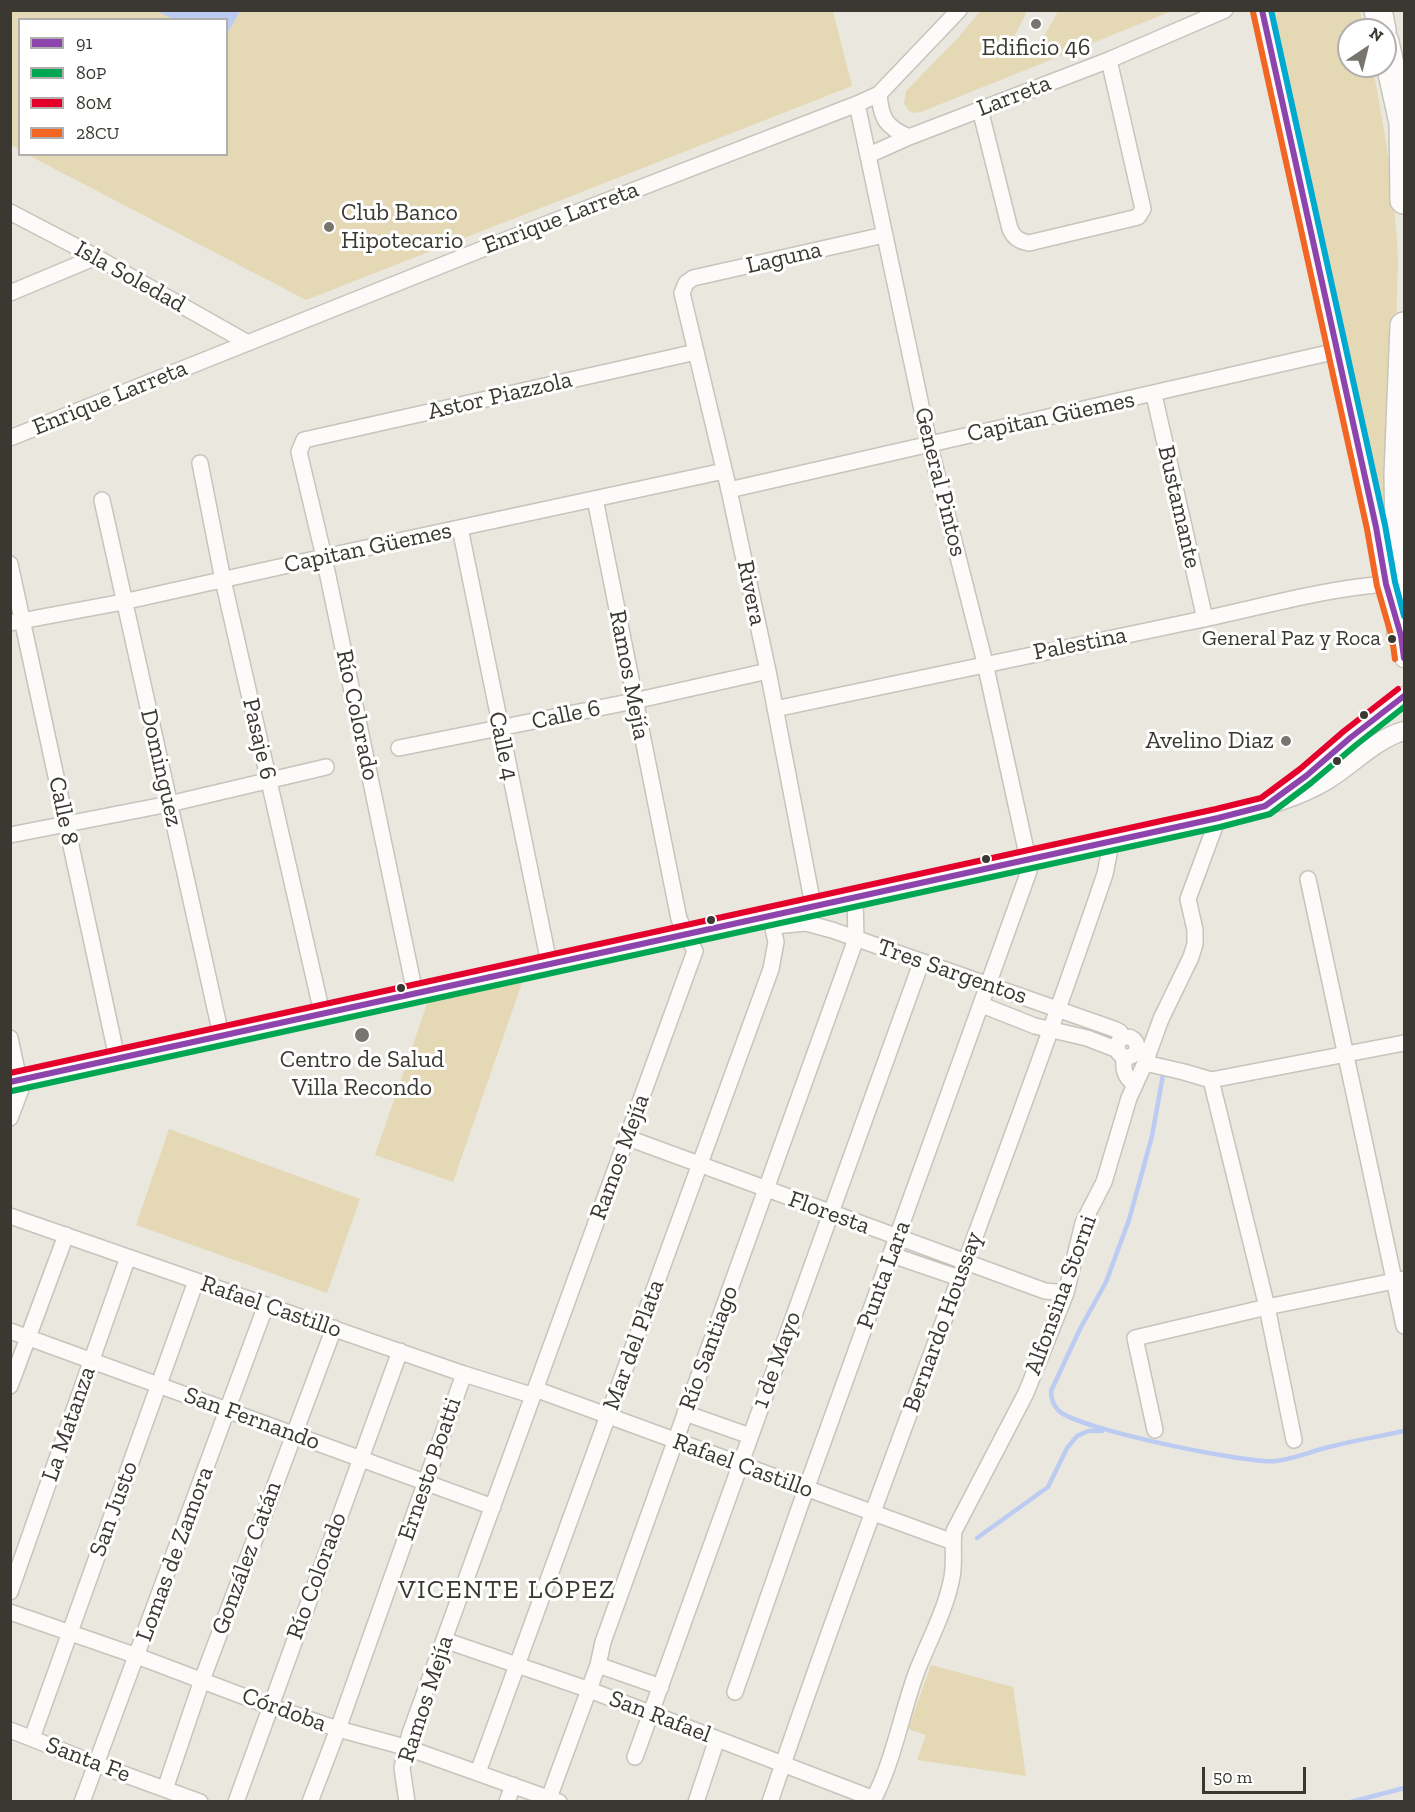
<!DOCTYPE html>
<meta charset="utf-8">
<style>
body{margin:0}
#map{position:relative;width:1415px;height:1812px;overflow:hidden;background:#eae7de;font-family:"Zilla Slab",serif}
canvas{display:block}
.frame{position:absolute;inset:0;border:12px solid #3b3831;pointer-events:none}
.legend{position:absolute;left:18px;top:18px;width:210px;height:138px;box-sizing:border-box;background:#fff;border:2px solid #b1afad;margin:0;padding:8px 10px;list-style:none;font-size:18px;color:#3b3831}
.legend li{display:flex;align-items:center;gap:12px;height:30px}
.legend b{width:30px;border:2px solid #b1afad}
.north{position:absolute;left:1337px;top:18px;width:60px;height:60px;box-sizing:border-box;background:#fff;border:2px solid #b1afad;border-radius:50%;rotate:35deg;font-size:16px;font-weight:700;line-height:24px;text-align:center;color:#3b3831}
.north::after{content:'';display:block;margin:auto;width:21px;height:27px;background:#78756e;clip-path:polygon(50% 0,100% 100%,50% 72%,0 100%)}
.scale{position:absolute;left:1202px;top:1767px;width:104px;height:27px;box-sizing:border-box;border:3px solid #3b3831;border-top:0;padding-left:8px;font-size:18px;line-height:21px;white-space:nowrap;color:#3b3831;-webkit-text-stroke:4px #fff;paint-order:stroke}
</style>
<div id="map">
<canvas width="1415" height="1812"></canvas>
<div class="frame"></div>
<ul class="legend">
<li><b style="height:8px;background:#8e44ad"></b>91</li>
<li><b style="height:8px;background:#00a651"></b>80P</li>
<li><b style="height:8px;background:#e4002b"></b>80M</li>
<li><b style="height:8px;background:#f26522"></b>28CU</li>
</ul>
<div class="north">N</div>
<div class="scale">50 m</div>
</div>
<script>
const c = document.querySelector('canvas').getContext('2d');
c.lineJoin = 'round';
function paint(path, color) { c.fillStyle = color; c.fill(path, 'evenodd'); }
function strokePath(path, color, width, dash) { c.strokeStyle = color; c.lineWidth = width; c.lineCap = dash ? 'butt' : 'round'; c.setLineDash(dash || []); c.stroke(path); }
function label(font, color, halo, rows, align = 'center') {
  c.font = font + ' "Zilla Slab",serif'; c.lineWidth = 6; c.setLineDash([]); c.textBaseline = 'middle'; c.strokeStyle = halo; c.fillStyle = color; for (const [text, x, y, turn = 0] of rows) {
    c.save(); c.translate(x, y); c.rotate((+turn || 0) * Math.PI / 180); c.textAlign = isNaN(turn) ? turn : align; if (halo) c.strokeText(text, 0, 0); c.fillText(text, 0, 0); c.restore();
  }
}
paint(new Path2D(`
 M 981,10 L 1027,11 L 1014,37 L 1037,49 L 1058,11 L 1172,11 L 921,112 L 913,113 L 908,110 L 904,103 L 906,91 L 957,39 Z
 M 10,11 L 833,11 L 852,86 L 306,300 L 28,155 L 226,154 L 226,20 L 20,20 L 19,150 L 11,145 Z
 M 1270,11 L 1360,11 L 1364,30 L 1349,30 L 1349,66 L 1372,66 L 1374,74 C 1386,137 1395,195 1398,259 L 1390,545 Z
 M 524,977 L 453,1182 L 375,1155 L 428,1001 Z
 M 169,1129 L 360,1199 L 327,1293 L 136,1225 Z
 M 931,1665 L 1013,1687 L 1026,1776 L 917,1760 L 926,1735 L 908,1729 Z`), '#e5d8b5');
paint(new Path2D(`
 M 157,11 L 240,11 L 227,34 L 226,20 L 173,19 Z`), '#bbcbf1');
strokePath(new Path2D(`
 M 1163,1075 L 1152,1136 L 1129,1220 L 1106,1282 L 1080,1329 L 1051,1391 C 1051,1399 1053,1405 1059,1411 C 1078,1429 1247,1464 1275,1461 C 1295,1459 1314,1450 1333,1446 C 1357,1440 1381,1436 1404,1431
 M 977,1538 L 1048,1487 L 1067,1448 L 1077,1436 L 1088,1431 L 1102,1431
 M 1351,1802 L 1404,1788`), '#bbcbf1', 4.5);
const minor = new Path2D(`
 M 879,94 C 881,119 886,127 909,137
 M 980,109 L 1010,229 C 1014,238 1019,241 1029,243 L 1138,217 L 1143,209 L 1109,60
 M 869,155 L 909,137 L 1109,60 L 1225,10
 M 10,212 L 96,257 L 248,343
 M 10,293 L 96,257
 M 1154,395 L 1205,619
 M 10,438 L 490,246 L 857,104 L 879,94 L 959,10
 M 200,463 L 223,580 L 322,1013
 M 729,490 C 931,443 1134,399 1337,351
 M 102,500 L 221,1035
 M 460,528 L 549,963
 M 10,564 L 117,1058
 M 10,623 L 123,602 L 324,557 L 724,471
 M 775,709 C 913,679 1051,650 1189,622 C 1255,609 1320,589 1386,584
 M 399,748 L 634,701 L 768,671
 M 10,835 L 169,804 L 326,767
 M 1308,879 L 1404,1326
 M 813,905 L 768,671 L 729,490 L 682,293 L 686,283 L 693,278 L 884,235
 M 774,926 L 806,923 L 832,930 L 1114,1029 L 1120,1032 L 1123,1038
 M 415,993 L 324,557 L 299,452 L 304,440 L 696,352
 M 982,1005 L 1035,1026 L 1087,1038 L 1118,1050
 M1117 1047a10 10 0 1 1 20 0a10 10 0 1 1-20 0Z
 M 10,1038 L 21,1089 L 10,1118
 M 1124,1057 C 1123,1070 1124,1076 1135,1085
 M 1145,1063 L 1184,1072 L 1211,1080 L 1404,1043
 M 1211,1080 L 1267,1307 L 1294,1440
 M 628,1138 L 1045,1291 L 1066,1293
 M 10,1216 L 464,1374 L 531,1395
 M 892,1255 L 959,1278
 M 10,1331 L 493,1507
 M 10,1386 L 66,1235
 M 535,1389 L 953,1542
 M 685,1413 L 750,1436
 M 1155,1430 L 1135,1338 L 1267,1307 L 1404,1279
 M 10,1592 L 128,1257
 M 10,1612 L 137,1656 L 269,1706 L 338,1729 L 405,1747 L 559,1802
 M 444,1640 L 587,1689 L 874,1799
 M 598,1665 L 661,1687
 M 735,1692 L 800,1506 L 1029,871 L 1028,859 L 985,663 L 929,443 L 857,104
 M 10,1730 L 96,1764 L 200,1802
 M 32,1738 L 196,1281
 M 635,1757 L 921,963
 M 478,1772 L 771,969 L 776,942 L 770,915
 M 165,1789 L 202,1680 L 334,1328
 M 549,1798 L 598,1665 L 603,1642 L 856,939 L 855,896
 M 82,1802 L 266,1305
 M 236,1802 L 400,1351
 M 310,1802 L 338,1729 L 464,1374
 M 407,1802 L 402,1768 L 410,1733 L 695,951 L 679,919 L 595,499
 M 507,1802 L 513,1785
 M 696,1802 L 717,1739
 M 770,1802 C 876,1490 999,1185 1105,874 L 1109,854 L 1108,841
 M 872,1802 C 894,1761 901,1714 917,1671 C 929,1640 946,1610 952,1577 C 955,1561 952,1547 954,1531 L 1026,1393 L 1066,1293 L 1083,1223 L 1104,1182 L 1129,1098 L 1145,1063 L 1161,1019 L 1191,957 L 1195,944 L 1195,930 L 1188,899 L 1218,818`);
const tertiary = new Path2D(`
 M 1262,10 L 1376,527 L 1386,584 L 1401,636 L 1404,658
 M 1284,792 L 1404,696
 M 10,1082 L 1218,818 C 1255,808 1294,800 1327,780 C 1352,765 1375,739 1404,731`);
const motorway = new Path2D(`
 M 1378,10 L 1382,30
 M 1385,42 L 1404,127
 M 1403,120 L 1404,200
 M 1401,636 L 1398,475 L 1404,326`);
strokePath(minor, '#c7c4bc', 18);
strokePath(tertiary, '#c7c4bc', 21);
strokePath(motorway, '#c7c4bc', 30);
strokePath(minor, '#fcfbfa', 15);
strokePath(tertiary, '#fcfbfa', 18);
strokePath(motorway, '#fcfbfa', 27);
strokePath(new Path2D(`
 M 1262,10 L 1376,527 L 1386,584 L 1401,636 L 1404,658
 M 10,1082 L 1218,818 L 1265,806 L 1306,776 L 1350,738 L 1404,696`), '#8e44ad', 6);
strokePath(new Path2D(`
 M 12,1091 L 1220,827 L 1270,814 L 1311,783 L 1356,745 L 1404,707`), '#00a651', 6);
strokePath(new Path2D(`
 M 10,1073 L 1216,809 L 1261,798 L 1300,769 L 1344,731 L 1398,689`), '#e4002b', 6);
strokePath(new Path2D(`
 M 1253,12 L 1367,529 L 1377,586 L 1392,638 L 1395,659`), '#f26522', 6);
strokePath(new Path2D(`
 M 1271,10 L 1385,525 L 1395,582 L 1404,616`), '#00a9ce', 6);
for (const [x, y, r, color] of [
 [1036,24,6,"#78756e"],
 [329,227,6,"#78756e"],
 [1392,639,5,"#3b3831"],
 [1364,715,5,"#3b3831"],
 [1286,741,6,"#78756e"],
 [1337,761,5,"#3b3831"],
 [986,859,5,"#3b3831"],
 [711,920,5,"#3b3831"],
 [401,988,5,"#3b3831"],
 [362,1035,8,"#78756e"]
]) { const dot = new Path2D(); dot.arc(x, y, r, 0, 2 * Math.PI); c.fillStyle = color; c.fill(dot); strokePath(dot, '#fff', 2); }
label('22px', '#3b3831', '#fff', [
 ["General Paz y Roca",1381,639]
], 'right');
label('24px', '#3b3831', '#fff', [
 ["Edificio 46",1036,48],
 ["Club Banco",341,213,"left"],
 ["Hipotecario",341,241,"left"],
 ["Avelino Diaz",1274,741,"right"],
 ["Centro de Salud",362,1060],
 ["Villa Recondo",362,1088]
]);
label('24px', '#3b3831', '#fff', [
 ["Larreta",1014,96,-21],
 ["Enrique Larreta",561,218,-21],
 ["Laguna",784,258,-13],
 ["Isla Soledad",130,277,29],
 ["Astor Piazzola",500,396,-13],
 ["Enrique Larreta",110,398,-22],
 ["Capitan Güemes",1051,417,-12],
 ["General Pintos",940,482,76],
 ["Bustamante",1179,507,77],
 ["Capitan Güemes",368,548,-12],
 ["Rivera",751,593,78],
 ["Palestina",1080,644,-11],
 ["Ramos Mejía",629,675,79],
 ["Río Colorado",357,715,78],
 ["Calle 6",566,715,-12],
 ["Pasaje 6",259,739,77],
 ["Calle 4",503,746,78],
 ["Dominguez",161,768,77],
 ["Calle 8",63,811,78],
 ["Tres Sargentos",952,972,19],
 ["Ramos Mejía",620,1157,-70],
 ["Floresta",829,1213,20],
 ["Punta Lara",884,1275,-70],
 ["Alfonsina Storni",1061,1295,-70],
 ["Rafael Castillo",271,1307,19],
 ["Bernardo Houssay",943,1322,-70],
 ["Mar del Plata",634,1345,-70],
 ["Río Santiago",709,1348,-70],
 ["1 de Mayo",777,1360,-70],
 ["San Fernando",252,1419,20],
 ["La Matanza",69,1424,-71],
 ["Rafael Castillo",743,1466,20],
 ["Ernesto Boatti",430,1469,-71],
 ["San Justo",114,1509,-70],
 ["Lomas de Zamora",175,1554,-70],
 ["González Catán",247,1558,-70],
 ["Río Colorado",317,1576,-70],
 ["Ramos Mejía",426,1699,-72],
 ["Córdoba",284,1710,20],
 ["San Rafael",660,1717,21],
 ["Santa Fe",88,1760,21]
]);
c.letterSpacing = '1.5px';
label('27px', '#3b3831', '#fff', [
 ["VICENTE LÓPEZ",507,1590]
]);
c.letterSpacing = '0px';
</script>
